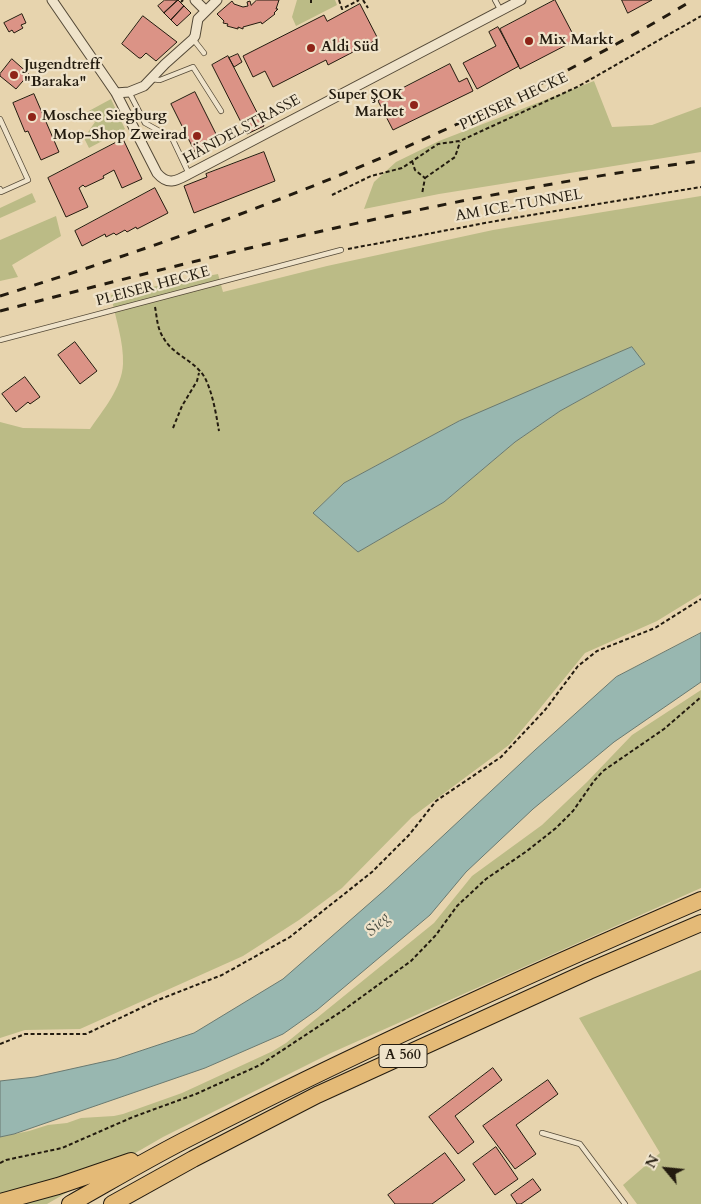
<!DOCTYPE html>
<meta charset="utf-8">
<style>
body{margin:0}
#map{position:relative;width:701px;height:1204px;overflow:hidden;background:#e7d4ae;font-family:Cardo,serif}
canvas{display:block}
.north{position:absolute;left:641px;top:1144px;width:50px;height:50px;-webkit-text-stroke:4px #efe3ca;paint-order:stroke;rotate:298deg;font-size:14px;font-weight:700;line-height:20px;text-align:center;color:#231b0f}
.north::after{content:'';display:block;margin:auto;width:18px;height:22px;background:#231b0f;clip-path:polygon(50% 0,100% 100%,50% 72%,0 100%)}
</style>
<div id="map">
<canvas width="701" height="1204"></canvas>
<div class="north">N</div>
</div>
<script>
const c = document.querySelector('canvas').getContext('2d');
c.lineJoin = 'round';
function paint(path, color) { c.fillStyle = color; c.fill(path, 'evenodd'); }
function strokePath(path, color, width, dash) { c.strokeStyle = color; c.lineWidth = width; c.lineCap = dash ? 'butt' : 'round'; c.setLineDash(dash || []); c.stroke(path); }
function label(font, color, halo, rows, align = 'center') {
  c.font = font + ' Cardo,serif'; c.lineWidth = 4.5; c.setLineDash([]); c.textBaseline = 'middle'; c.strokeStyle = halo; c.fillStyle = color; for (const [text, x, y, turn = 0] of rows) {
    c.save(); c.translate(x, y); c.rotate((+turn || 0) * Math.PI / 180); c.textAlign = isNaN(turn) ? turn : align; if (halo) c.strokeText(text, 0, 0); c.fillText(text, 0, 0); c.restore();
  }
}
paint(new Path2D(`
 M 297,0 L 335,0 L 337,5 L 296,26 L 292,17 Z
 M 594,81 L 612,127 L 652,125 L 701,107 L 701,152 L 439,194 L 364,209 L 374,182 L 396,162 L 439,141 Z
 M 111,99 L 125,129 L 89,148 L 84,138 L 95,122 L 87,112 Z
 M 32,193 L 36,202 L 0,218 L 0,208 Z
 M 701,196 L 701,594 L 657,621 L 585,653 L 537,712 L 509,745 L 412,817 L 342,888 L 299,920 L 243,956 L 80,1029 L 25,1030 L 0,1038 L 0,422 L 23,428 L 90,429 C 103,410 122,388 123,364 C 124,342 115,317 111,295 L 218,274 L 223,292 L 327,266 L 493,230 ZM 644,365 L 560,411 L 515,442 L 444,502 L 358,552 L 314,512 L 344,483 L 459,421 Z
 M 56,216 L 61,236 L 12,265 L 18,277 L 0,281 L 0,240 Z
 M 701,690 L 701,888 L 331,1053 L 163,1137 L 47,1204 L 0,1204 L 0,1137 L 29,1131 L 48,1125 L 67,1123 L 81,1118 L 114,1116 L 123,1114 L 182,1093 L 273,1051 L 286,1043 L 434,923 L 472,876 L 542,825 L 587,782 L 632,735 Z
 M 701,970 L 701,1204 L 637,1204 L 623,1185 L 660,1153 L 579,1018 Z`), '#bbbb86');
const water = new Path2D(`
 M 632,347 L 645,364 L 560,411 L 515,442 L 444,502 L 358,552 L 313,513 L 344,483 L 459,421 Z
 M 701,633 L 701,682 L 614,742 L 533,809 L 466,872 L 430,915 L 317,1010 L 283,1034 L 205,1068 L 14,1134 L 0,1137 L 0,1081 L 35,1077 L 116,1059 L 194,1033 L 283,979 L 387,888 L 535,750 L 616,677 Z`);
paint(water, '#98b7b0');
strokePath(water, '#697970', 1);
const building = new Path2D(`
 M 165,0 L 178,0 L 164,13 L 158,6 Z
 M 178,0 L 184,6 L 171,20 L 164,13 Z
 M 257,0 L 279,0 L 276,9 L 278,9 L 274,13 L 275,14 L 262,24 L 261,22 L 243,27 L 243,29 L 238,27 L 238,29 L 227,26 L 228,24 L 223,23 L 224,21 L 217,14 L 232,1 L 234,4 L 243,7 L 248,6 L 247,2 L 250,1 L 251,5 Z
 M 555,0 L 576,40 L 520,69 L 500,29 Z
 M 622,0 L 652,0 L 628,13 Z
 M 360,4 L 378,39 L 328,65 L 326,60 L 273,87 L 265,71 L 253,77 L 243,56 L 324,15 L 327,21 Z
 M 184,6 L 191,13 L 177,26 L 171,20 Z
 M 22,14 L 26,23 L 21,25 L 23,28 L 14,33 L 12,30 L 9,32 L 4,23 Z
 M 143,16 L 177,42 L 156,61 L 146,53 L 141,58 L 139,58 L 122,44 Z
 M 498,27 L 519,66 L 477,89 L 463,63 L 496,46 L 489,32 Z
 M 238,54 L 242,62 L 234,67 L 229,58 Z
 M 228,56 L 264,126 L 247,134 L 212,65 Z
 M 12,59 L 29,74 L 16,89 L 0,76 L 0,74 Z
 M 450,64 L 459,82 L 467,78 L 473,91 L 393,130 L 378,101 Z
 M 195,92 L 220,142 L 196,154 L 171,104 Z
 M 34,94 L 59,152 L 41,160 L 28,131 L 25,132 L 13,103 Z
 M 123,139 L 142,179 L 122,188 L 114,170 L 103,176 L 104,178 L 85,187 L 83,185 L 79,188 L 88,207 L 66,217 L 48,178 Z
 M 264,152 L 275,181 L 194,213 L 184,186 L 207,177 L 206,174 Z
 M 155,188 L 168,213 L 137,229 L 136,227 L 127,232 L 125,230 L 116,235 L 114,233 L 106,237 L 105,234 L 82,246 L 75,231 Z
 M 75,342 L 97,371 L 80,384 L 58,355 Z
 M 25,377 L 40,397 L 30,404 L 28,402 L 16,412 L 2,394 Z
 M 493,1068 L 502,1080 L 455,1116 L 474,1142 L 458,1154 L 429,1117 Z
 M 548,1080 L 558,1094 L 516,1125 L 536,1154 L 515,1169 L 483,1126 Z
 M 496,1147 L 518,1179 L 495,1195 L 473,1164 Z
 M 445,1153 L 465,1180 L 432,1204 L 395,1204 L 388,1195 Z
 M 533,1179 L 541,1190 L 521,1204 L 517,1204 L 511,1195 Z`);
paint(building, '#db9386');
strokePath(building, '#231b0f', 1);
const service = new Path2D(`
 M 495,0 L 501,11
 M 193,39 L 204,53
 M 151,79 L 160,80 L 193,67 L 221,111
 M 129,92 L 145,123 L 172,138 L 189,174
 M 0,119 L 28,180 L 1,192 L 0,189
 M 0,340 L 341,250
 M 542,1133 L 580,1144 L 625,1204`);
const minor = new Path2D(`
 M 52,0 L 116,93 L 157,173 C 168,186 176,181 189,174 L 521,0
 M 195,0 L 206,11
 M 116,93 L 129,92 L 144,86 L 165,64 L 193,39 L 195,36 L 198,19 L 217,0`);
const motorway = new Path2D(`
 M 0,1202 L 58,1186 L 131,1161
 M 70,1204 C 111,1181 151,1157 193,1136 C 359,1051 529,974 701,900
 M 112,1204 L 193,1159 L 317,1095 L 589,971 L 701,923`);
strokePath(service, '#544937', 6);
strokePath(minor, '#544937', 11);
strokePath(motorway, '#231b0f', 18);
strokePath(new Path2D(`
 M 311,0 L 311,3
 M 339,0 L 342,9 L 359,0
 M 363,0 L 368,8
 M 181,2 L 183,0
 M 412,161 L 415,170 L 425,178 L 422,194
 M 425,178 L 455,157 L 460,142
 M 332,195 L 371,176 L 402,168 L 438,144 L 460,141 L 579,86 L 701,16
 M 348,249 L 501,220 L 701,187
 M 155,307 C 157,317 157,328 163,337 C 172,355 195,360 205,378 C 213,394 216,414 219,431
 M 173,428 L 182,406 L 197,381 L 199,373
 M 0,1044 L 25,1034 L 86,1034 L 158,1000 L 222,975 L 290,937 L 372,872 L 409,835 L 436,801 L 501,757 L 545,710 L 578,666 L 597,651 L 655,628 L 701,599
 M 0,1163 L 6,1160 L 62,1148 L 133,1117 L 196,1094 L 260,1065 L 345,1009 L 411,961 L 436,935 L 457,906 L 486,879 L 527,851 L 556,828 L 573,811 L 594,781 L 603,771 L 664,729 L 701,697`), '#231b0f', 2, [4, 2.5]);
strokePath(service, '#efe3ca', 4.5);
strokePath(minor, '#efe3ca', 9);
strokePath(motorway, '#e4ba77', 16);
strokePath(new Path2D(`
 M 0,296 C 240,221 477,130 693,0
 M 0,311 C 231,251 464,192 701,161`), '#231b0f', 3, [9, 9]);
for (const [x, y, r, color] of [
 [529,41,5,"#8f2418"],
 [311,48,5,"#8f2418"],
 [14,75,5,"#8f2418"],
 [414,105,5,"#8f2418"],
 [32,117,5,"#8f2418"],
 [197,136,5,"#8f2418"]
]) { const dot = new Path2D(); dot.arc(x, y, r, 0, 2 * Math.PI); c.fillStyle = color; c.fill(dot); strokePath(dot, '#efe3ca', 2); }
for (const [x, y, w] of [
 [403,1056,48]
]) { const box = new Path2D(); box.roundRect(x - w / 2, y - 11.5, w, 23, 4); c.fillStyle = '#efe3ca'; c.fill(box); strokePath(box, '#231b0f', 1); }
label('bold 14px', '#231b0f', null, [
 ["A 560",403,1056]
]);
label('bold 15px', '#231b0f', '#efe3ca', [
 ["Mix Markt",539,41],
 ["Aldi Süd",321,48],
 ["Jugendtreff",24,66],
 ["\"Baraka\"",24,83],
 ["Super ŞOK",404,96,"right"],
 ["Market",404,113,"right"],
 ["Moschee Siegburg",42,117],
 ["Mop-Shop Zweirad",187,136,"right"]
], 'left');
label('15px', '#231b0f', '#efe3ca', [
 ["PLEISER HECKE",514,102,-25],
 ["HÄNDELSTRASSE",242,130,-28],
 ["AM ICE-TUNNEL",519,206,-10],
 ["PLEISER HECKE",153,287,-15]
]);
label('italic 16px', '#464a3f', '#efe3ca', [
 ["Sieg",378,925,-45]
]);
</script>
